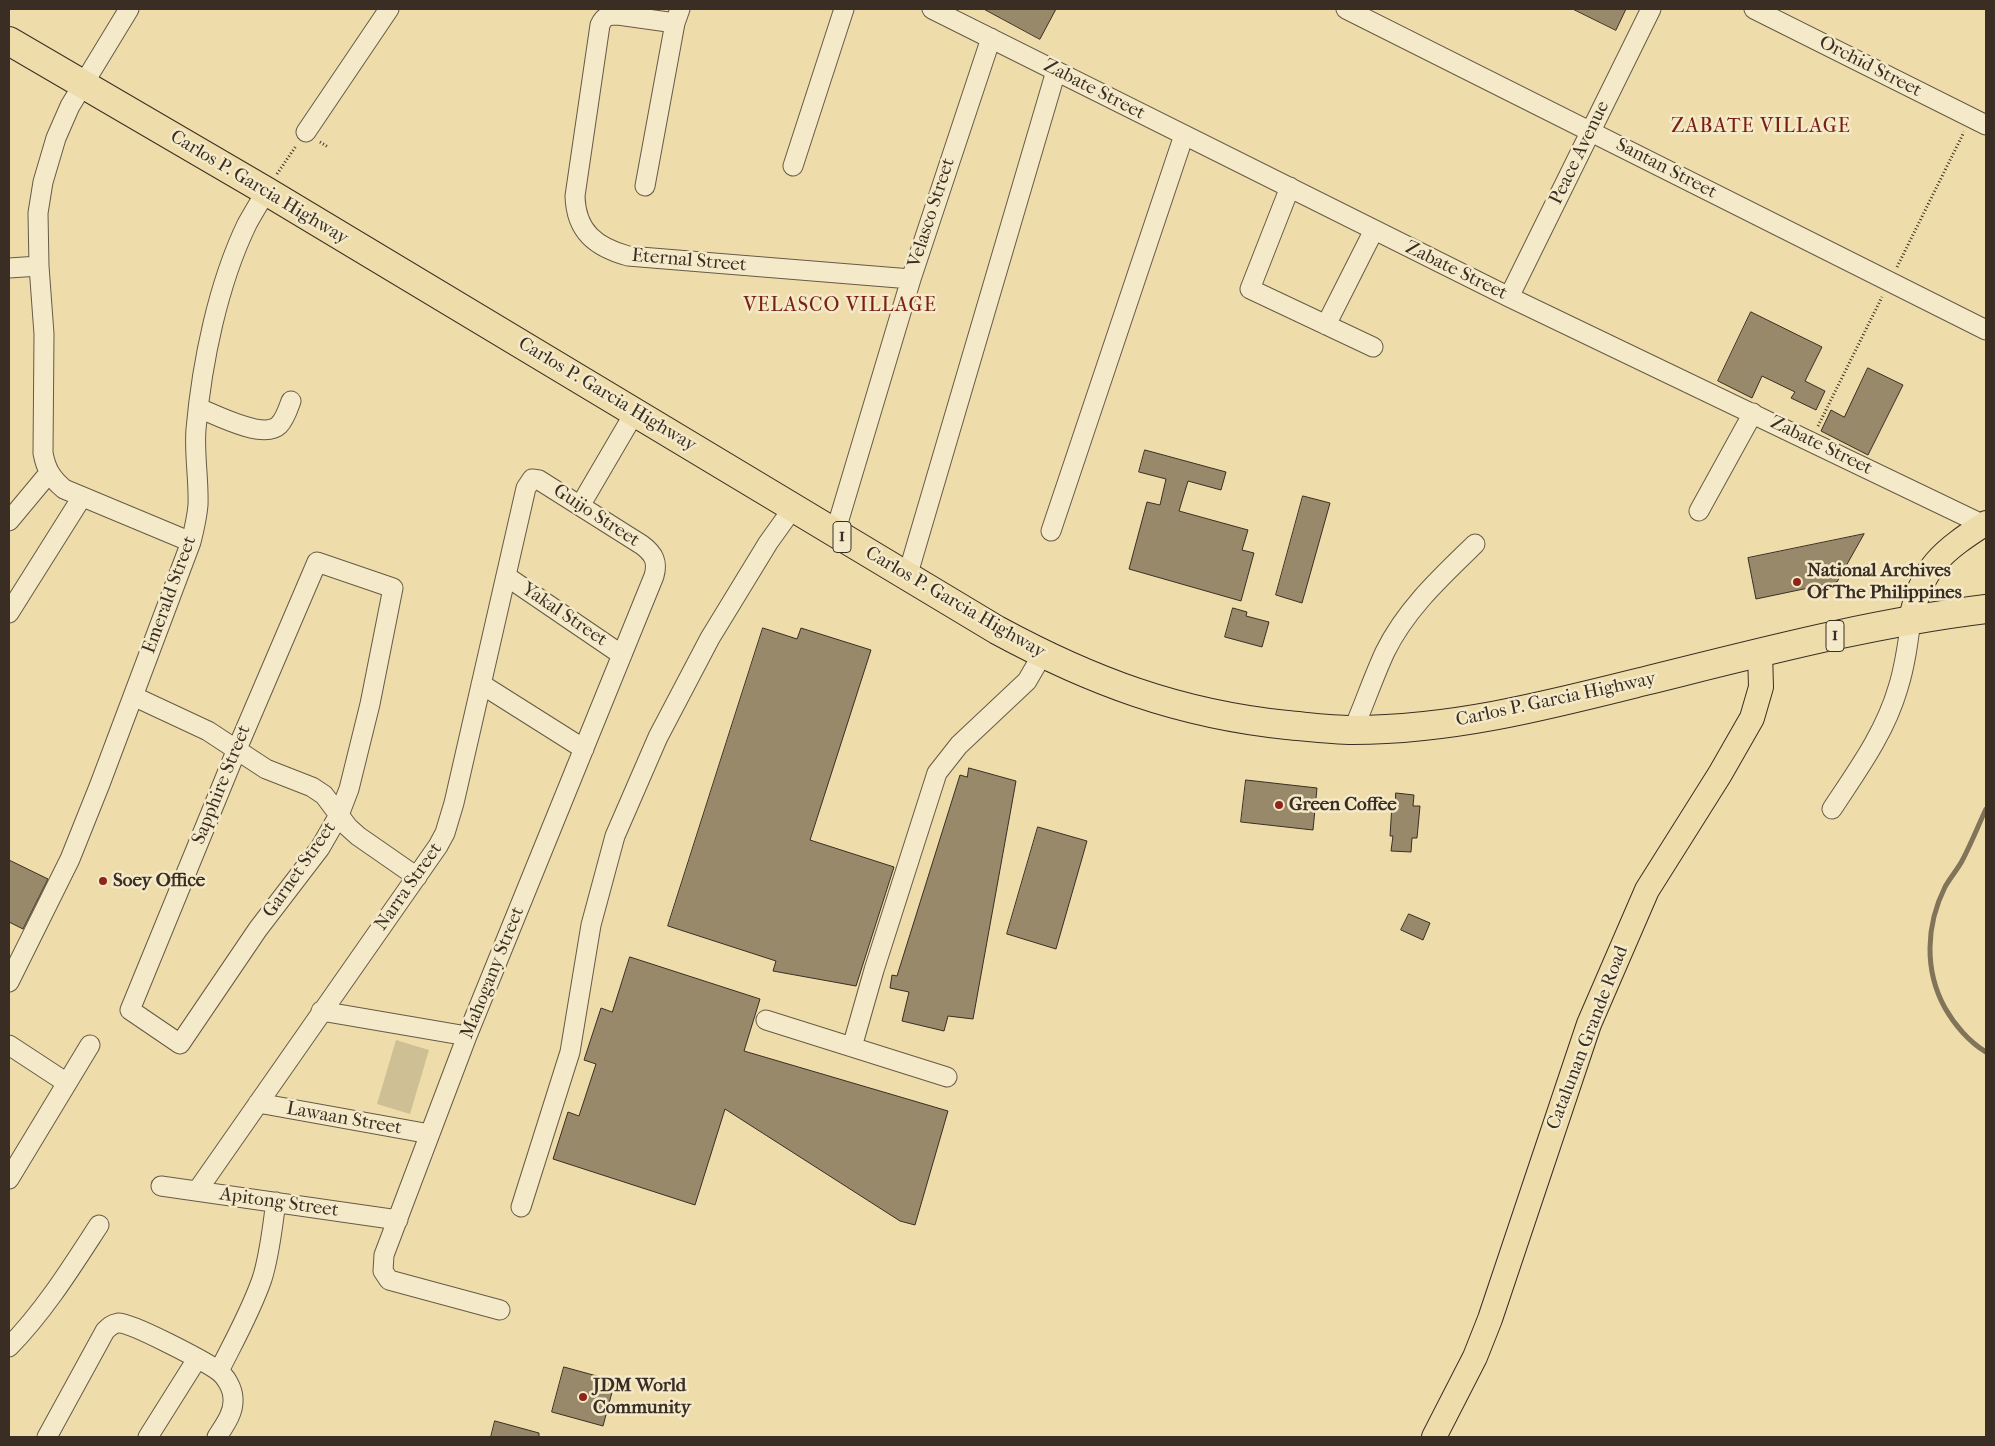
<!DOCTYPE html>
<style>
body{margin:0}
#map{position:relative;width:1995px;height:1446px;overflow:hidden;background:#eeddab;font-family:"IM FELL French Canon",serif}
canvas{display:block}
.frame{position:absolute;inset:0;border:10px solid #3a2e24;pointer-events:none}
</style>
<div id="map">
<canvas width="1995" height="1446"></canvas>
<div class="frame"></div>
</div>
<script>
const c = document.querySelector('canvas').getContext('2d');
c.lineJoin = 'round';
function paint(path, color) { c.fillStyle = color; c.fill(path, 'evenodd'); }
function strokePath(path, color, width, dash) { c.strokeStyle = color; c.lineWidth = width; c.lineCap = dash ? 'butt' : 'round'; c.setLineDash(dash || []); c.stroke(path); }
function label(font, color, halo, rows, align = 'center') {
  c.font = font + ' "IM FELL French Canon",serif'; c.lineWidth = 5; c.setLineDash([]); c.textBaseline = 'middle'; c.strokeStyle = halo; c.fillStyle = color; for (const [text, x, y, turn = 0] of rows) {
    c.save(); c.translate(x, y); c.rotate((+turn || 0) * Math.PI / 180); c.textAlign = isNaN(turn) ? turn : align; if (halo) c.strokeText(text, 0, 0); c.fillText(text, 0, 0); c.restore();
  }
}
paint(new Path2D(`
 M 396,1040 L 429,1050 L 410,1114 L 377,1104 Z`), '#cfbf94');
strokePath(new Path2D(`
 M 1986,809 C 1978,826 1971,844 1962,861 C 1957,870 1950,878 1945,887 C 1926,925 1924,970 1945,1008 C 1954,1024 1969,1042 1986,1052`), '#817459', 5);
const building = new Path2D(`
 M 984,9 L 1056,9 L 1040,39 Z
 M 1573,9 L 1626,9 L 1616,30 Z
 M 1751,312 L 1822,347 L 1805,381 L 1825,391 L 1816,410 L 1791,398 L 1795,392 L 1762,376 L 1752,398 L 1718,381 Z
 M 1868,368 L 1903,385 L 1868,455 L 1821,431 L 1831,410 L 1844,417 Z
 M 1145,450 L 1226,472 L 1221,490 L 1188,481 L 1179,511 L 1248,530 L 1242,550 L 1254,553 L 1241,601 L 1129,569 L 1147,502 L 1160,505 L 1166,479 L 1139,472 Z
 M 1303,496 L 1330,503 L 1302,603 L 1276,595 Z
 M 1864,534 L 1837,582 L 1756,599 L 1748,558 Z
 M 1233,608 L 1247,612 L 1246,616 L 1269,622 L 1262,647 L 1225,637 Z
 M 763,628 L 797,639 L 801,628 L 871,650 L 810,840 L 894,867 L 856,986 L 773,971 L 776,961 L 668,926 Z
 M 969,768 L 1016,781 L 973,1019 L 948,1016 L 944,1031 L 902,1021 L 909,992 L 890,988 L 892,975 L 897,976 L 960,775 L 967,777 Z
 M 1246,780 L 1317,788 L 1313,830 L 1241,822 Z
 M 1396,793 L 1414,795 L 1413,806 L 1420,806 L 1417,838 L 1412,838 L 1411,852 L 1391,851 L 1393,836 L 1390,836 L 1392,804 L 1395,804 Z
 M 1038,827 L 1087,841 L 1056,949 L 1007,934 Z
 M 9,860 L 48,879 L 23,929 L 9,922 Z
 M 1409,914 L 1430,923 L 1423,940 L 1401,930 Z
 M 630,957 L 760,999 L 744,1051 L 948,1111 L 915,1225 L 900,1221 L 725,1109 L 695,1205 L 553,1159 L 568,1112 L 579,1116 L 596,1064 L 584,1060 L 601,1008 L 612,1012 Z
 M 564,1367 L 615,1381 L 603,1426 L 552,1412 Z
 M 495,1421 L 539,1433 L 539,1437 L 491,1437 Z`);
paint(building, '#98896a');
strokePath(building, '#3a2e24', 1);
const minor = new Path2D(`
 M 129,9 L 70,106 L 56,138 L 43,182 L 38,213 L 39,266 L 44,334 L 43,453 C 46,469 51,478 64,489 L 191,542
 M 932,9 L 1509,297 L 1984,525
 M 1346,9 L 1986,330
 M 1754,9 L 1986,125
 M 675,23 L 618,15 C 608,15 604,16 600,25 L 575,196 C 576,232 596,247 628,256 L 911,279
 M 306,132 L 389,9
 M 793,166 L 844,9
 M 645,186 L 675,23 L 680,9
 M 1290,187 L 1250,289 L 1373,347
 M 9,268 L 39,266
 M 1509,297 L 1651,9
 M 1326,325 L 1374,230
 M 199,408 C 216,415 264,440 279,425 C 285,419 288,409 291,401
 M 580,506 L 635,412
 M 1699,511 L 1753,413
 M 9,521 L 49,473
 M 1051,531 L 1184,135
 M 835,533 L 911,279 L 991,38
 M 317,562 L 393,588 L 370,704 L 349,789 L 339,815 L 320,848 L 258,929 L 180,1044 L 130,1010 L 237,749 Z
 M 506,576 L 622,655
 M 907,577 L 1056,71
 M 9,613 L 82,497
 M 481,684 L 584,749
 M 133,696 L 208,731 L 266,769 L 312,787 L 324,795 L 348,827 L 358,836 L 417,877
 M 1353,730 C 1364,705 1373,678 1385,652 C 1406,609 1441,577 1475,544
 M 1832,809 C 1857,771 1885,733 1898,688 C 1905,666 1908,643 1911,620
 M 9,982 L 70,859 L 100,784 L 191,542 C 194,530 197,518 198,505 C 199,480 194,454 196,429 C 202,362 218,284 247,224 C 253,213 260,202 266,191
 M 321,1011 L 467,1036
 M 766,1020 L 947,1077
 M 9,1045 L 67,1083
 M 852,1047 L 874,970 L 937,773 L 959,745 L 1027,681 L 1042,655
 M 258,1103 L 430,1134
 M 9,1179 L 90,1045
 M 161,1186 L 398,1220
 M 197,1191 L 438,846 L 445,833 L 454,803 L 526,488 L 532,479 L 539,480 L 642,545 C 654,554 658,562 654,576 L 467,1036 L 384,1255 L 383,1271 L 389,1280 L 500,1310
 M 521,1207 L 570,1052 L 591,925 L 615,836 L 658,737 L 710,638 L 768,543 L 793,508
 M 9,1347 C 45,1310 71,1268 99,1225
 M 219,1371 C 234,1341 251,1311 262,1279 C 270,1254 272,1228 276,1202
 M 47,1437 L 105,1331 C 109,1327 112,1324 118,1323 C 131,1322 204,1361 217,1370 C 226,1376 233,1389 233,1399 C 234,1413 224,1426 217,1437
 M 148,1437 L 197,1359`);
const major = new Path2D(`
 M 1911,620 C 1920,568 1944,550 1986,523
 M 1434,1437 L 1475,1357 L 1490,1319 L 1589,1024 L 1647,890 L 1720,774 L 1752,718 L 1761,687 L 1760,652`);
const highway = new Path2D(`
 M 9,41 L 266,191 L 997,630 C 1091,681 1179,714 1287,725 C 1309,727 1331,730 1353,730 C 1453,730 1549,705 1645,681 C 1758,653 1871,623 1986,609`);
strokePath(minor, '#675a46', 21);
strokePath(major, '#3a2e24', 26);
strokePath(highway, '#3a2e24', 30);
strokePath(new Path2D(`
 M 320,142 L 328,147
 M 277,174 L 296,146
 M 1897,267 L 1964,132
 M 1818,426 L 1882,297`), '#3a2e24', 3, [1, 2.5]);
strokePath(minor, '#f4e9c8', 19);
strokePath(major, '#eeddab', 24);
strokePath(highway, '#eeddab', 28);
for (const [x, y, r, color] of [
 [1797,582,5,"#8f2418"],
 [1279,805,5,"#8f2418"],
 [103,881,5,"#8f2418"],
 [583,1397,5,"#8f2418"]
]) { const dot = new Path2D(); dot.arc(x, y, r, 0, 2 * Math.PI); c.fillStyle = color; c.fill(dot); strokePath(dot, '#f4e9c8', 2); }
for (const [x, y, w] of [
 [842,537,18],
 [1835,636,18]
]) { const box = new Path2D(); box.roundRect(x - w / 2, y - 15.5, w, 31, 4); c.fillStyle = '#f4e9c8'; c.fill(box); strokePath(box, '#3a2e24', 1); }
label('bold 18px', '#3a2e24', null, [
 ["1",842,537],
 ["1",1835,636]
]);
label('19px', '#3a2e24', '#f4e9c8', [
 ["Orchid Street",1870,67,27],
 ["Zabate Street",1094,90,27],
 ["Peace Avenue",1580,153,-64],
 ["Santan Street",1666,169,27],
 ["Carlos P. Garcia Highway",259,188,31],
 ["Velasco Street",932,213,-72],
 ["Eternal Street",689,261,5],
 ["Zabate Street",1456,271,26],
 ["Carlos P. Garcia Highway",607,395,31],
 ["Zabate Street",1821,446,26],
 ["Guijo Street",596,516,33],
 ["Emerald Street",170,595,-70],
 ["Carlos P. Garcia Highway",955,603,30],
 ["Yakal Street",564,615,34],
 ["Carlos P. Garcia Highway",1556,700,-12],
 ["Sapphire Street",222,785,-68],
 ["Garnet Street",300,870,-55],
 ["Narra Street",409,887,-55],
 ["Mahogany Street",493,973,-68],
 ["Catalunan Grande Road",1588,1038,-69],
 ["Lawaan Street",344,1119,10],
 ["Apitong Street",279,1203,8]
]);
label('bold 19px', '#3a2e24', '#f4e9c8', [
 ["National Archives",1807,571],
 ["Of The Philippines",1807,593],
 ["Green Coffee",1289,805],
 ["Soey Office",113,881],
 ["JDM World",593,1386],
 ["Community",593,1408]
], 'left');
c.letterSpacing = '1px';
label('20px', '#7a1f14', '#f4e9c8', [
 ["ZABATE VILLAGE",1761,127],
 ["VELASCO VILLAGE",840,306]
]);
c.letterSpacing = '0px';
</script>
